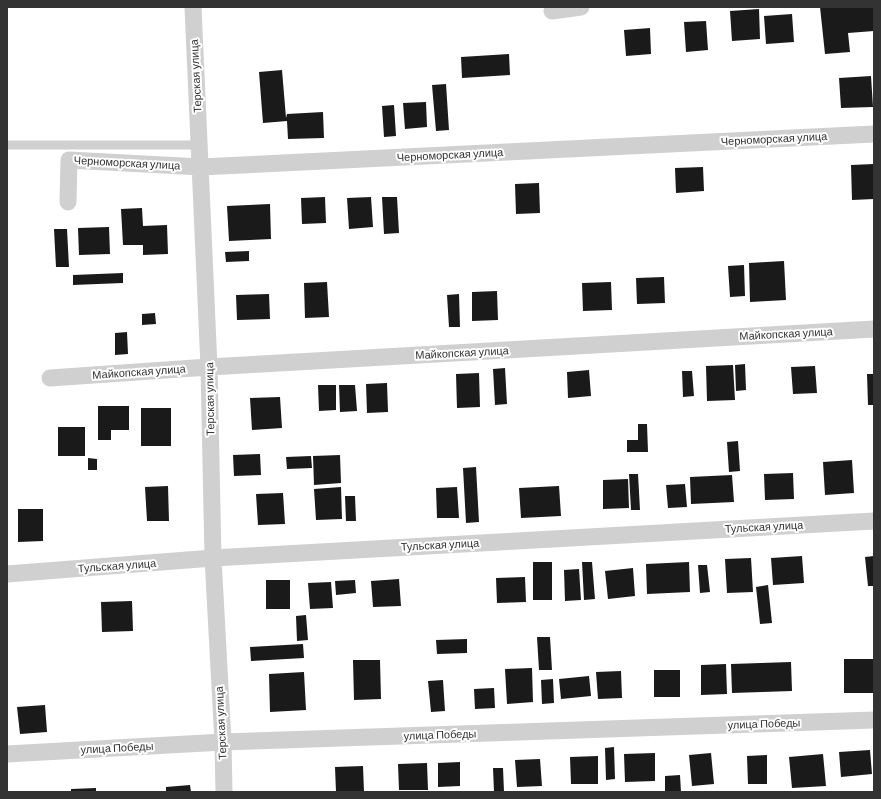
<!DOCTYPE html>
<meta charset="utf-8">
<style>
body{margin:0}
#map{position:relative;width:881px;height:799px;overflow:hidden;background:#fff;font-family:Barlow,sans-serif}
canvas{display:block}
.frame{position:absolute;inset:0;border:8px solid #333;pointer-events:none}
</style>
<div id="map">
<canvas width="881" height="799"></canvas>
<div class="frame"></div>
</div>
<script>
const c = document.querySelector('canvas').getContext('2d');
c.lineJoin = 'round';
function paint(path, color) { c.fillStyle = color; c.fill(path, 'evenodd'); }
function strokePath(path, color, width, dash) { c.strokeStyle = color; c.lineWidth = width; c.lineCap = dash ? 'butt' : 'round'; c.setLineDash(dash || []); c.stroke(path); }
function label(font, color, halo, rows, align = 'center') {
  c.font = font + ' Barlow,sans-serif'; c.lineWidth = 4; c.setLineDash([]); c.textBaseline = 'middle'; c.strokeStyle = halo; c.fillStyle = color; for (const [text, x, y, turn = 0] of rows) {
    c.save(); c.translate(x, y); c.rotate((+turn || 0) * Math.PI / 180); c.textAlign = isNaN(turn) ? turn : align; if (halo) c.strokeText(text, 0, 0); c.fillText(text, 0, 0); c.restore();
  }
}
paint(new Path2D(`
 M 820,7 L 874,7 L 874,31 L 848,33 L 850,52 L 825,54 Z
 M 759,9 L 760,39 L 732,41 L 730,11 Z
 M 792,14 L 794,42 L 766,44 L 764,16 Z
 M 706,21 L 708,50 L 686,52 L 684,22 Z
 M 650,28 L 651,54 L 626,56 L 624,30 Z
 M 509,54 L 510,75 L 462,78 L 461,57 Z
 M 282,70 L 286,118 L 287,114 L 323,112 L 324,138 L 288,139 L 287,121 L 263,123 L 259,72 Z
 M 871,76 L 873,107 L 841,108 L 839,78 Z
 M 446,84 L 449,130 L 436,131 L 432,85 Z
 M 426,102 L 427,127 L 405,129 L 403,103 Z
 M 394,105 L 396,136 L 384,137 L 382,106 Z
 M 874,164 L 874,199 L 852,200 L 851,165 Z
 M 703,167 L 704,191 L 676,193 L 675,168 Z
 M 539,183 L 540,213 L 516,214 L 515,184 Z
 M 325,197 L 326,223 L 302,224 L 301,198 Z
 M 371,197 L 373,227 L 349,229 L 347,198 Z
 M 382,197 L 397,197 L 399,233 L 384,234 Z
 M 270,204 L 271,239 L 229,241 L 227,206 Z
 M 142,208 L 143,226 L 167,225 L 168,254 L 143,255 L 143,245 L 123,245 L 121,209 Z
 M 109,227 L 110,254 L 79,255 L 78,228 Z
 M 54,229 L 67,229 L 69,267 L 56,267 Z
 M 249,251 L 249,261 L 226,262 L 225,252 Z
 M 784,261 L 786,300 L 750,302 L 749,263 Z
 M 744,265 L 745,296 L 730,297 L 728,266 Z
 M 123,273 L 123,283 L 73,285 L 73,275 Z
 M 664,277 L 665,303 L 637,304 L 636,278 Z
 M 327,282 L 329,317 L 305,318 L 304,283 Z
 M 611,282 L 612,310 L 583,311 L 582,283 Z
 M 497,291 L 498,320 L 472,321 L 472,292 Z
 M 269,294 L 270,319 L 237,320 L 236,295 Z
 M 459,294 L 460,327 L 449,327 L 447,295 Z
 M 155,313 L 156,324 L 142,325 L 142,314 Z
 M 127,332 L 128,354 L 115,355 L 115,333 Z
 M 745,364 L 746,390 L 736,391 L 735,365 Z
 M 733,365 L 735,400 L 707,401 L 706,366 Z
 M 815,366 L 817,393 L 793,394 L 791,367 Z
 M 505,368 L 507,404 L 495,405 L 493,369 Z
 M 589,370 L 591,396 L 568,398 L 567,372 Z
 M 682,371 L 692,371 L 694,396 L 683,397 Z
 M 479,373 L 480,407 L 457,408 L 456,374 Z
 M 867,374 L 874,374 L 874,405 L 868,405 Z
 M 387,383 L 388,412 L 367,413 L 366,384 Z
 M 318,385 L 336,385 L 336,410 L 319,411 Z
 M 339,385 L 355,385 L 357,411 L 340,412 Z
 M 280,397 L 282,428 L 252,430 L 250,398 Z
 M 98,406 L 129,406 L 129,430 L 111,430 L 111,440 L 98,440 Z
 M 141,408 L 171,408 L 171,446 L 141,446 Z
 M 638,424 L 647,424 L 648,452 L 627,452 L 627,440 L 638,440 Z
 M 58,427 L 85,427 L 85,456 L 58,456 Z
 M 738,441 L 740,471 L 729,472 L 727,442 Z
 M 260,454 L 261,475 L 234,476 L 233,455 Z
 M 340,455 L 341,483 L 314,485 L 313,456 Z
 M 311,456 L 312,468 L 287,469 L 286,457 Z
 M 88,458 L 97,459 L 97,470 L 88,470 Z
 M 852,460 L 854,493 L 825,495 L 823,462 Z
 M 476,467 L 479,522 L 466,523 L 463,468 Z
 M 793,473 L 794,499 L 765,500 L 764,474 Z
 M 629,474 L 638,474 L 640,510 L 631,510 Z
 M 732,475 L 734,502 L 691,504 L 690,477 Z
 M 628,479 L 629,508 L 603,509 L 603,480 Z
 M 685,484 L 687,507 L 668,508 L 666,485 Z
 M 168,486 L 169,521 L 147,521 L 145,487 Z
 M 559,486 L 561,516 L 521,518 L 519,488 Z
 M 341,487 L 342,519 L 316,520 L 314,489 Z
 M 457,487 L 459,518 L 437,518 L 436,488 Z
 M 283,493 L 285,524 L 258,525 L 256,494 Z
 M 345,496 L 355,496 L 356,521 L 346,521 Z
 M 18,509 L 43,509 L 43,541 L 18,542 Z
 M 802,556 L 804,583 L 773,585 L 771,558 Z
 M 874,556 L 874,586 L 868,586 L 865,557 Z
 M 751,558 L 753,592 L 727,593 L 725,559 Z
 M 533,562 L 552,562 L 552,600 L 533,600 Z
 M 582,562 L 592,562 L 595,599 L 584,600 Z
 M 689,562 L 690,592 L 647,594 L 646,564 Z
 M 698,565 L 707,565 L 710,592 L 700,593 Z
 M 633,568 L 635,596 L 608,599 L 605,571 Z
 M 579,569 L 581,600 L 565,601 L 564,570 Z
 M 525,577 L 526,602 L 497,603 L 496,578 Z
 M 399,579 L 401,606 L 373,607 L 371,581 Z
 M 266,580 L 290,580 L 290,609 L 266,609 Z
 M 355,580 L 356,593 L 336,595 L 335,581 Z
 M 331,582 L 333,608 L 310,609 L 308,583 Z
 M 768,585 L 772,623 L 760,624 L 756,587 Z
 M 132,601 L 133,631 L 102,632 L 101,602 Z
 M 306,615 L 308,640 L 297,641 L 296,616 Z
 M 537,637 L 550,637 L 552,670 L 539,670 Z
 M 467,639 L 467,653 L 437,654 L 436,640 Z
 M 303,644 L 304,658 L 251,661 L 250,647 Z
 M 844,659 L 873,659 L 873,693 L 844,693 Z
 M 353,660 L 380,660 L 381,699 L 354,700 Z
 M 791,662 L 792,691 L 732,693 L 731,664 Z
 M 726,664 L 727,694 L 701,695 L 701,665 Z
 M 532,668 L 533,702 L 507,704 L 505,669 Z
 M 654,670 L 680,670 L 680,697 L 654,697 Z
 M 621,671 L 622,698 L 598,699 L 596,672 Z
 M 304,672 L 306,710 L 270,712 L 269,674 Z
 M 589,676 L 591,696 L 561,699 L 559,679 Z
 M 553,679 L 554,703 L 542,704 L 541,680 Z
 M 443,680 L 445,711 L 431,712 L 428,681 Z
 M 494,688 L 495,708 L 475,709 L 474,689 Z
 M 45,705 L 47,732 L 20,734 L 17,707 Z
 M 614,747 L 615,779 L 606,780 L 605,748 Z
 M 870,750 L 872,774 L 841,777 L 839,752 Z
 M 655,753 L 655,781 L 625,782 L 624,754 Z
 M 711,753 L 714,784 L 692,786 L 689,755 Z
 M 823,754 L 826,786 L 792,788 L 789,757 Z
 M 767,755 L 767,784 L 748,784 L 747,756 Z
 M 598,756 L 598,784 L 571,784 L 570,757 Z
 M 540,759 L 542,786 L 517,787 L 515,760 Z
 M 460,762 L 460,786 L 438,787 L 438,763 Z
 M 427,763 L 428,790 L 399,790 L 398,764 Z
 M 363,766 L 364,792 L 336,792 L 335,767 Z
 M 493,768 L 503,768 L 504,792 L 494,792 Z
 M 680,775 L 681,792 L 665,792 L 665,776 Z
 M 190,785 L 191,792 L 166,792 L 166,787 Z
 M 96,788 L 96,792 L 71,792 L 71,789 Z`), '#1a1a1a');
strokePath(new Path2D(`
 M 7,145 L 200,145`), '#d0d0d0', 9);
strokePath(new Path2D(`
 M 193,7 L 209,367 L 213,558 L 223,742 L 224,792
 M 552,11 L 581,7
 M 68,202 L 69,160 L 201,167 L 874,134
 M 50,378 L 209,367 L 874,329
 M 7,574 L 213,558 L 874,521
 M 7,754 L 223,742 L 874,720`), '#d0d0d0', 17);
label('11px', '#333', '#fff', [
 ["Терская улица",196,76,-93],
 ["Черноморская улица",774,139,-3],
 ["Черноморская улица",450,155,-3],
 ["Черноморская улица",127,163,3],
 ["Майкопская улица",786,334,-3],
 ["Майкопская улица",462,353,-3],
 ["Майкопская улица",139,372,-4],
 ["Терская улица",210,399,-91],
 ["Тульская улица",764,527,-3],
 ["Тульская улица",440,545,-3],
 ["Тульская улица",117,566,-4],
 ["Терская улица",221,723,-93],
 ["улица Победы",764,724,-2],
 ["улица Победы",440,735,-2],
 ["улица Победы",117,748,-3]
]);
</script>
